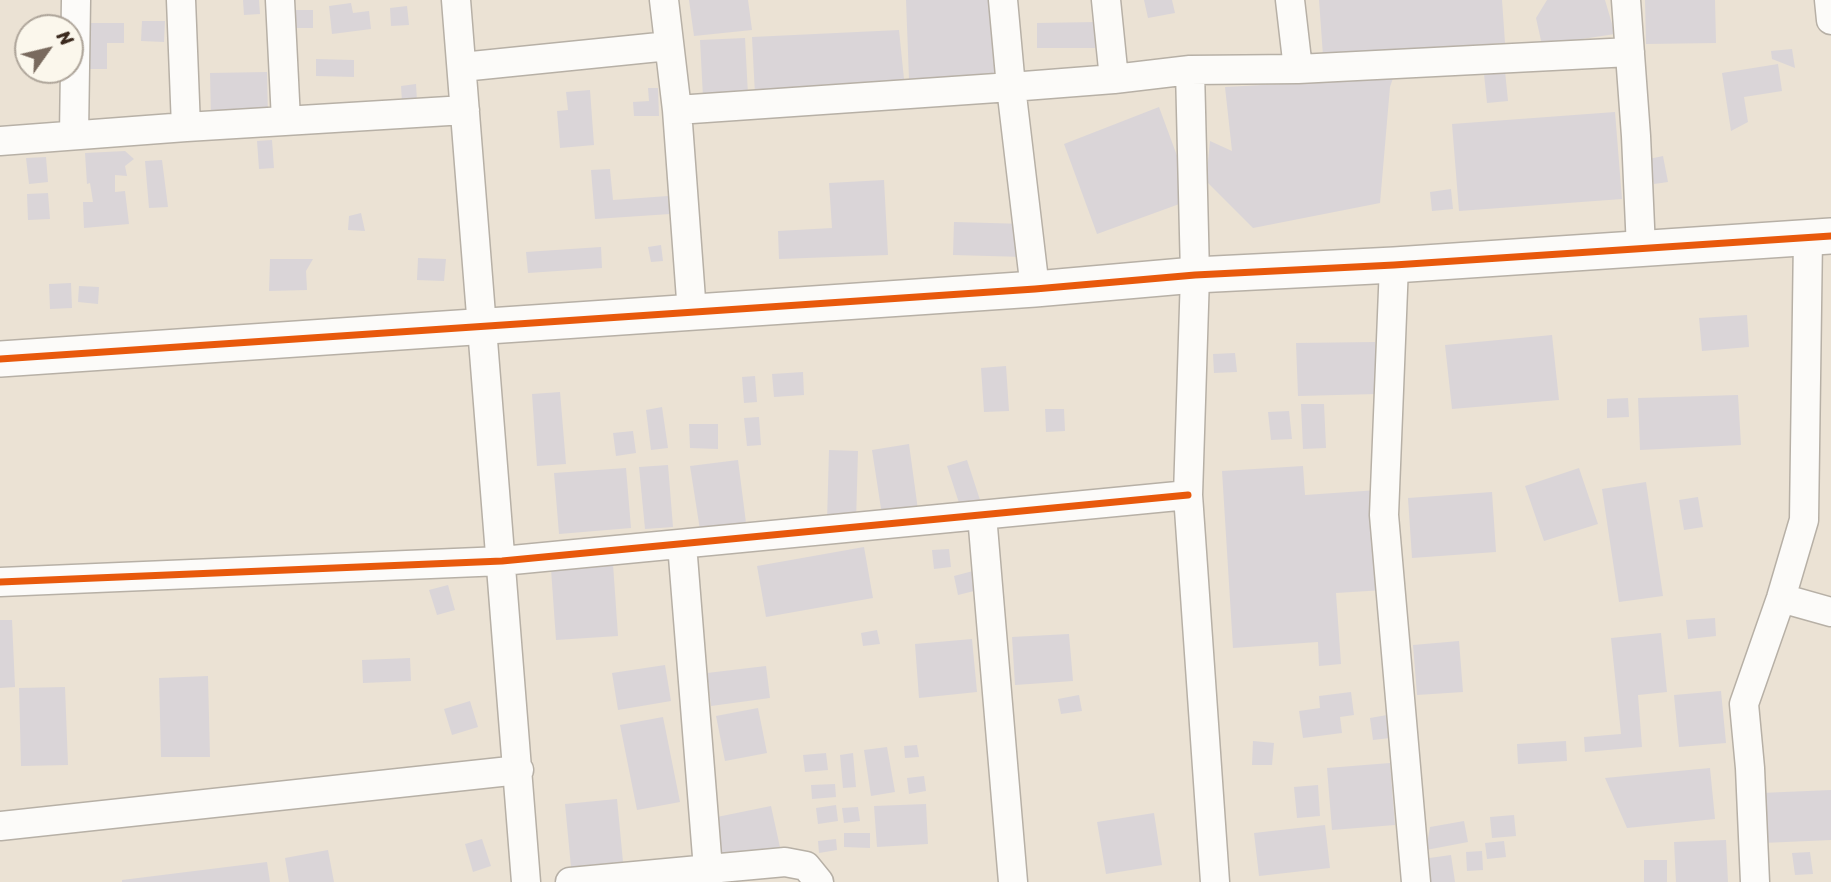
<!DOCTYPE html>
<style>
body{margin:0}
#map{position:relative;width:1831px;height:882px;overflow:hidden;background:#ebe2d4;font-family:Sriracha,sans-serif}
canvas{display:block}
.north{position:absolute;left:14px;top:14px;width:70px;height:70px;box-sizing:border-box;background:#fbf7ec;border:2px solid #aea59a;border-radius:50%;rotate:56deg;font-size:19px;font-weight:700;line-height:28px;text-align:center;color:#3b2a1e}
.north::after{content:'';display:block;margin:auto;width:24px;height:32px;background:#796a5e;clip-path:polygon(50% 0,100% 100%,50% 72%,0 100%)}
</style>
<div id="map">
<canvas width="1831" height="882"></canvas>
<div class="north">N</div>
</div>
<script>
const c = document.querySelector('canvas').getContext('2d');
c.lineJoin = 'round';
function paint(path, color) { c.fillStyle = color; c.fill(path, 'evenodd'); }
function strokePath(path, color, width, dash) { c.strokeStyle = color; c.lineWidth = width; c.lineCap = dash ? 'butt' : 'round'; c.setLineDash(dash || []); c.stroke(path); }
paint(new Path2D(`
 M 243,0 L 259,0 L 260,14 L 244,15 Z
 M 689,0 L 748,0 L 752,30 L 694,36 Z
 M 906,0 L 992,0 L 995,76 L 909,79 Z
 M 1144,0 L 1172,0 L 1175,13 L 1148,18 Z
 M 1319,0 L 1502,0 L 1505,43 L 1323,56 Z
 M 1547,0 L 1605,0 L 1615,34 L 1542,45 L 1536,18 Z
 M 1645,0 L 1715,0 L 1716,43 L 1646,44 Z
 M 351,3 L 353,13 L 369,11 L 371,29 L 332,34 L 329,6 Z
 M 407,6 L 409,25 L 391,26 L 390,8 Z
 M 292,10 L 313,10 L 313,28 L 292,28 Z
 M 142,21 L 165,21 L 164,42 L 141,41 Z
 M 1096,22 L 1095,48 L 1037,48 L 1037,23 Z
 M 87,23 L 124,23 L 124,43 L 107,43 L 107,69 L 87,69 Z
 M 899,30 L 905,89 L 755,95 L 752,37 Z
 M 745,38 L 748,95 L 703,97 L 700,40 Z
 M 1792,49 L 1795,68 L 1772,59 L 1771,51 Z
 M 316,59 L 354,60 L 354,77 L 316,76 Z
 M 1778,64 L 1782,91 L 1744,97 L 1748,122 L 1731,131 L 1722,73 Z
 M 1505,71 L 1508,101 L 1487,103 L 1484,74 Z
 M 267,72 L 268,117 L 211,118 L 210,73 Z
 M 1393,78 L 1390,87 L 1380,203 L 1253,228 L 1206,181 L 1210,141 L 1232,151 L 1225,87 Z
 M 416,84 L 417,101 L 402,102 L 401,86 Z
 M 648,88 L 658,88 L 659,116 L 634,116 L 633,102 L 649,101 Z
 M 590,90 L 594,145 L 560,148 L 557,111 L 568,110 L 566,92 Z
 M 1159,107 L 1193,199 L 1097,234 L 1064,144 Z
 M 1615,112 L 1622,199 L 1459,211 L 1452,124 Z
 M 272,140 L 274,168 L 259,169 L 257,141 Z
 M 125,151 L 134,159 L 125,166 L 127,176 L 115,175 L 115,192 L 125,191 L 129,224 L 84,228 L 83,202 L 93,202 L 90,183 L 87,184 L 85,153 Z
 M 1663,156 L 1668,182 L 1654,184 L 1649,159 Z
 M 46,157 L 48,182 L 29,184 L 26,158 Z
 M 162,160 L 168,207 L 149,208 L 145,161 Z
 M 610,169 L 613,200 L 668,196 L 670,214 L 595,219 L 591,170 Z
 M 884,180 L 888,255 L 779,259 L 778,231 L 832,228 L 829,183 Z
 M 1451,189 L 1453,209 L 1432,211 L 1430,192 Z
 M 48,193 L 50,219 L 28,220 L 27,194 Z
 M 361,213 L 365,231 L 348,230 L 349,216 Z
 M 954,222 L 1026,224 L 1025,257 L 953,255 Z
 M 661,245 L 663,261 L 651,262 L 648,247 Z
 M 601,247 L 602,268 L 528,273 L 526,252 Z
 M 418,258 L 446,259 L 444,281 L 417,280 Z
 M 270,259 L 313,259 L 306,271 L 307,290 L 269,291 Z
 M 71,283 L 72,308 L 50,309 L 49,284 Z
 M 79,286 L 99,287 L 98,304 L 78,302 Z
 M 1747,315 L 1749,347 L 1702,351 L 1699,318 Z
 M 1552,335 L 1559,400 L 1452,409 L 1445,345 Z
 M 1375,342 L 1377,394 L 1298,396 L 1296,343 Z
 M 1235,353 L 1237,372 L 1214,373 L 1213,354 Z
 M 1006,366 L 1009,411 L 984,412 L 981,368 Z
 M 803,372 L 804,395 L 774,397 L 772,374 Z
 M 755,376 L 757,402 L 744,403 L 742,377 Z
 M 560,392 L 566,464 L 537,466 L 532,394 Z
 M 1738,395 L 1741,445 L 1640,450 L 1638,398 Z
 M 1628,398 L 1629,417 L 1607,418 L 1607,399 Z
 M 1301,404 L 1324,404 L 1326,448 L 1303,449 Z
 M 662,407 L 668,448 L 651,450 L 646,410 Z
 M 1045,409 L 1064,409 L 1065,431 L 1046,432 Z
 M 1289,411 L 1292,439 L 1271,440 L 1268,412 Z
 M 759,417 L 761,445 L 747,446 L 744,418 Z
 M 689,424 L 718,424 L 718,449 L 690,448 Z
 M 633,431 L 636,453 L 616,456 L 613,433 Z
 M 909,444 L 918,510 L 882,515 L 872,450 Z
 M 829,450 L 858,451 L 856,522 L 827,521 Z
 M 738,460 L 746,523 L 700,530 L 690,466 Z
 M 967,460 L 980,500 L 960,506 L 947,466 Z
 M 668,465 L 673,527 L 645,529 L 639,467 Z
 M 1303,466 L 1305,495 L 1378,490 L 1384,590 L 1336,593 L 1341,664 L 1319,666 L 1318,642 L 1233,648 L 1222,471 Z
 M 626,468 L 631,528 L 559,534 L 554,473 Z
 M 1579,468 L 1598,524 L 1544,541 L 1525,486 Z
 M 1646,482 L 1663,596 L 1619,602 L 1602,489 Z
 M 1492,492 L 1496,552 L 1412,558 L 1408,498 Z
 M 1698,497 L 1703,527 L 1684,530 L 1679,500 Z
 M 864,547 L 873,598 L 766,617 L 757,566 Z
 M 949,549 L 951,567 L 934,569 L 932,550 Z
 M 613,564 L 618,636 L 556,640 L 551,569 Z
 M 973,571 L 978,590 L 958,595 L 954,576 Z
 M 448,585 L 455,610 L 437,615 L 429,590 Z
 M 1715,618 L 1716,636 L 1688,639 L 1686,620 Z
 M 0,620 L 12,620 L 15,687 L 0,688 Z
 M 877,630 L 880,644 L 863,646 L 861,633 Z
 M 1661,633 L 1667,692 L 1638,695 L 1642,747 L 1585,752 L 1584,737 L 1621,734 L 1611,638 Z
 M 1069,634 L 1073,681 L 1015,685 L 1012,637 Z
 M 972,639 L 977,692 L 919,698 L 915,644 Z
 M 1459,641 L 1463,692 L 1417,695 L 1413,645 Z
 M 410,658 L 411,681 L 363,683 L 362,660 Z
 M 665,665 L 671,701 L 618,710 L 612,673 Z
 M 766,666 L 770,698 L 711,706 L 707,673 Z
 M 208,676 L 210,757 L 161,757 L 159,678 Z
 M 65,687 L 68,765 L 21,766 L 19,688 Z
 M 1721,691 L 1726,743 L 1679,747 L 1674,695 Z
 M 1351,692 L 1354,715 L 1340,717 L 1342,733 L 1303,738 L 1299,711 L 1320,708 L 1319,696 Z
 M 1079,695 L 1082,711 L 1061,714 L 1058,699 Z
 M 470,701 L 478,727 L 452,735 L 444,709 Z
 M 758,708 L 767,753 L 725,761 L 716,716 Z
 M 1387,715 L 1390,738 L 1373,740 L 1370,718 Z
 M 663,717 L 680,802 L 637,810 L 620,725 Z
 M 1253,741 L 1274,743 L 1272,765 L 1252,765 Z
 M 1566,741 L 1567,761 L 1518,764 L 1517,744 Z
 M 917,745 L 919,757 L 905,758 L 904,746 Z
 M 887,747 L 895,792 L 871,796 L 864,750 Z
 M 826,753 L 828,770 L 805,772 L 803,755 Z
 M 853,753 L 856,787 L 843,788 L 840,755 Z
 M 1390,763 L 1395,825 L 1332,830 L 1327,768 Z
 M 1710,768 L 1715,819 L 1627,828 L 1605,778 Z
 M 924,776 L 926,791 L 909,794 L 907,778 Z
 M 835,784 L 836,797 L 812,799 L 811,785 Z
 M 1318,785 L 1320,816 L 1297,818 L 1294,787 Z
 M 1831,790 L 1831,840 L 1763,843 L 1761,793 Z
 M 617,799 L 623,862 L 571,867 L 565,804 Z
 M 926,804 L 928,844 L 877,847 L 874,806 Z
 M 836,805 L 838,821 L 818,824 L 816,808 Z
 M 771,806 L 781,852 L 722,864 L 712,818 Z
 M 858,807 L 860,821 L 844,823 L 842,808 Z
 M 1154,813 L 1162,865 L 1106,874 L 1097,822 Z
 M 1514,815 L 1516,836 L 1492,838 L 1490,817 Z
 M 1464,821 L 1468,842 L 1426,850 L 1430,827 Z
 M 1325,825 L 1330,868 L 1259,876 L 1254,833 Z
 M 844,833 L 870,833 L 870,848 L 844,847 Z
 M 482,839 L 491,866 L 473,872 L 465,844 Z
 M 836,839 L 837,850 L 819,853 L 818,841 Z
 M 1726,840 L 1728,882 L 1676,882 L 1674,842 Z
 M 1504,841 L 1506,857 L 1487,859 L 1485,843 Z
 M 328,850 L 334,882 L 289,882 L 285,858 Z
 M 1482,851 L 1483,870 L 1467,871 L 1466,852 Z
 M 1810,852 L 1813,874 L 1795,875 L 1792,853 Z
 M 1451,855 L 1455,882 L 1425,882 L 1422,859 Z
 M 1644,860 L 1667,860 L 1667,882 L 1644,882 Z
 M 267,862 L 270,882 L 122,882 L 122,880 Z`), '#dad5d8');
const minor = new Path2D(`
 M 181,0 L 186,127
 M 280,0 L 286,120
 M 456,0 L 526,882
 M 664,0 L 677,110 L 692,313
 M 1290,0 L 1298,69
 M 1626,0 L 1636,136 L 1641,249
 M 1829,0 L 1831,20
 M 462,67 L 669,46
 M 1190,70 L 1195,275 L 1188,495 L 1215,882
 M 1114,79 L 1190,70 L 1298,69 L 1630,52
 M 677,110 L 1011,87 L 1003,0
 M 74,135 L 76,0
 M 0,141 L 186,127 L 465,110
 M 1394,265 L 1384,515 L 1416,882
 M 1035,289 L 1011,87 L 1114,79 L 1106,0
 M 982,515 L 1013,882
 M 682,544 L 708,869
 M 0,582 L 502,561 L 1188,495
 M 1781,598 L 1831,612
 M 0,826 L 519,770
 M 570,882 L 785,862 L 806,866 L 819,882
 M 1755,882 L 1750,768 L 1744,704 L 1781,598 L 1804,520 L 1808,237`);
const tertiary = new Path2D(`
 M 0,359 L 1035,289 L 1195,275 L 1394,265 L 1831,236`);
strokePath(minor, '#b7b0a6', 31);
strokePath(tertiary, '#b7b0a6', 38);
strokePath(minor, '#fcfbf9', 28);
strokePath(tertiary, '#fcfbf9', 35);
strokePath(new Path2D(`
 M 0,359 L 1035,289 L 1195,275 L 1394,265 L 1831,236
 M 0,582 L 502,561 L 1188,495`), '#e8590c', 7);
</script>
